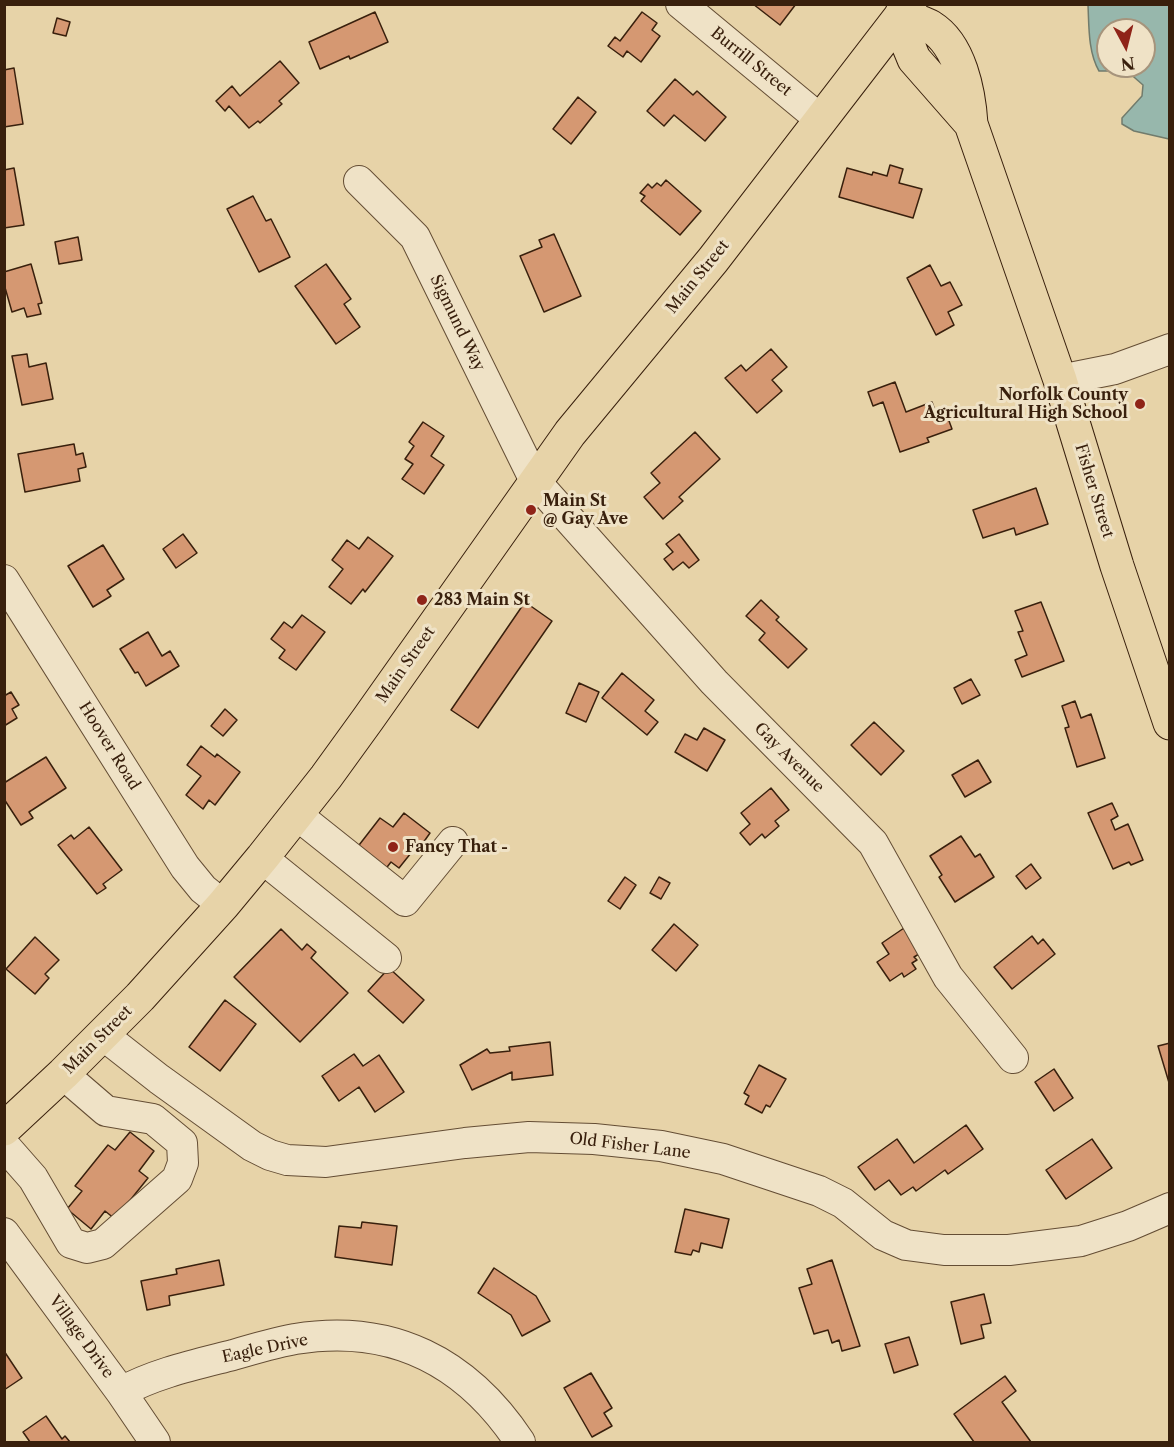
<!DOCTYPE html>
<style>
body{margin:0}
#map{position:relative;width:1174px;height:1447px;overflow:hidden;background:#e7d3a8;font-family:"Libre Caslon Text",serif}
canvas{display:block}
.frame{position:absolute;inset:0;border:6px solid #39200d;pointer-events:none}
.north{position:absolute;left:1096px;top:18px;width:60px;height:60px;box-sizing:border-box;background:#efe2c6;border:2px solid #a6947c;border-radius:50%;rotate:173deg;font-size:16px;font-weight:700;line-height:24px;text-align:center;color:#39200d}
.north::after{content:'';display:block;margin:auto;width:21px;height:27px;background:#8f2418;clip-path:polygon(50% 0,100% 100%,50% 72%,0 100%)}
</style>
<div id="map">
<canvas width="1174" height="1447"></canvas>
<div class="frame"></div>
<div class="north">N</div>
</div>
<script>
const c = document.querySelector('canvas').getContext('2d');
c.lineJoin = 'round';
function paint(path, color) { c.fillStyle = color; c.fill(path, 'evenodd'); }
function strokePath(path, color, width, dash) { c.strokeStyle = color; c.lineWidth = width; c.lineCap = dash ? 'butt' : 'round'; c.setLineDash(dash || []); c.stroke(path); }
function label(font, color, halo, rows, align = 'center') {
  c.font = font + ' "Libre Caslon Text",serif'; c.lineWidth = 6; c.setLineDash([]); c.textBaseline = 'middle'; c.strokeStyle = halo; c.fillStyle = color; for (const [text, x, y, turn = 0] of rows) {
    c.save(); c.translate(x, y); c.rotate((+turn || 0) * Math.PI / 180); c.textAlign = isNaN(turn) ? turn : align; if (halo) c.strokeText(text, 0, 0); c.fillText(text, 0, 0); c.restore();
  }
}
const water = new Path2D(`
 M 1088,5 L 1169,5 L 1169,139 L 1134,131 L 1122,124 L 1122,118 L 1142,96 L 1143,85 L 1127,71 L 1099,71 C 1088,52 1089,26 1088,5 ZM 1108,30 L 1144,30 L 1144,66 L 1108,66 Z`);
paint(water, '#97b7ac');
strokePath(water, '#717b6c', 1.5);
const building = new Path2D(`
 M 753,4 L 796,4 L 780,25 Z
 M 375,12 L 388,42 L 350,59 L 349,56 L 320,69 L 309,42 Z
 M 642,12 L 657,23 L 652,30 L 660,36 L 641,62 L 627,51 L 623,57 L 608,46 L 615,37 L 620,41 Z
 M 57,18 L 70,22 L 66,36 L 53,33 Z
 M 280,61 L 299,83 L 279,101 L 282,104 L 260,123 L 258,121 L 249,128 L 229,106 L 225,111 L 216,101 L 232,86 L 240,96 Z
 M 14,68 L 23,124 L 4,127 L 4,70 Z
 M 675,79 L 693,95 L 697,91 L 726,117 L 705,141 L 674,115 L 664,126 L 647,111 Z
 M 578,97 L 596,112 L 571,144 L 553,129 Z
 M 890,165 L 903,169 L 899,183 L 922,189 L 913,218 L 839,197 L 847,168 L 872,175 L 873,172 L 887,176 Z
 M 14,168 L 24,225 L 4,228 L 4,170 Z
 M 666,180 L 701,211 L 680,235 L 641,201 L 645,196 L 640,193 L 648,184 L 652,188 L 657,183 L 661,186 Z
 M 253,196 L 266,221 L 271,219 L 290,257 L 259,272 L 227,209 Z
 M 554,234 L 581,296 L 544,312 L 520,256 L 542,247 L 539,240 Z
 M 78,237 L 82,260 L 59,264 L 55,242 Z
 M 31,264 L 42,303 L 38,304 L 41,314 L 27,317 L 24,308 L 12,312 L 4,284 L 4,272 Z
 M 326,264 L 351,299 L 344,304 L 360,327 L 336,344 L 295,286 Z
 M 930,265 L 941,286 L 950,282 L 962,305 L 948,312 L 954,325 L 936,335 L 907,278 Z
 M 771,349 L 787,367 L 772,380 L 782,391 L 757,413 L 725,378 L 741,365 L 746,371 Z
 M 27,354 L 29,367 L 46,363 L 53,399 L 22,405 L 12,356 Z
 M 895,382 L 906,412 L 932,402 L 936,413 L 945,410 L 952,429 L 927,438 L 929,442 L 900,452 L 883,402 L 873,406 L 868,392 Z
 M 423,422 L 444,436 L 431,456 L 444,465 L 424,494 L 402,479 L 413,464 L 405,459 L 414,446 L 409,442 Z
 M 695,432 L 720,459 L 679,497 L 683,501 L 663,519 L 644,497 L 660,483 L 651,473 Z
 M 74,444 L 76,455 L 83,453 L 86,467 L 78,469 L 80,481 L 25,492 L 18,454 Z
 M 1036,488 L 1048,524 L 1016,535 L 1014,528 L 983,538 L 973,510 Z
 M 183,534 L 197,553 L 176,568 L 163,549 Z
 M 679,534 L 699,560 L 689,568 L 683,562 L 673,570 L 664,559 L 673,552 L 666,544 Z
 M 368,537 L 393,556 L 365,592 L 363,589 L 351,604 L 329,587 L 343,569 L 332,560 L 347,540 L 359,549 Z
 M 103,545 L 124,579 L 107,590 L 111,596 L 93,607 L 68,566 Z
 M 761,600 L 779,617 L 776,620 L 807,649 L 788,668 L 759,640 L 765,633 L 746,616 Z
 M 525,602 L 552,621 L 478,728 L 451,710 Z
 M 1041,602 L 1064,661 L 1022,677 L 1015,660 L 1027,655 L 1018,632 L 1023,631 L 1015,611 Z
 M 302,615 L 325,632 L 296,670 L 279,658 L 285,650 L 271,639 L 284,622 L 292,628 Z
 M 148,632 L 162,656 L 170,651 L 179,666 L 146,686 L 138,672 L 135,673 L 120,649 Z
 M 622,673 L 654,700 L 645,711 L 658,722 L 647,735 L 602,698 Z
 M 971,679 L 980,695 L 962,704 L 954,688 Z
 M 579,683 L 599,692 L 586,722 L 566,713 Z
 M 11,692 L 19,705 L 12,709 L 17,718 L 4,726 L 4,696 Z
 M 1075,701 L 1081,718 L 1091,714 L 1105,758 L 1077,767 L 1065,728 L 1069,727 L 1062,706 Z
 M 225,709 L 237,720 L 223,736 L 211,726 Z
 M 874,722 L 904,751 L 881,775 L 851,745 Z
 M 704,728 L 725,740 L 707,771 L 675,752 L 685,734 L 697,740 Z
 M 201,746 L 215,757 L 217,754 L 240,772 L 215,805 L 209,800 L 203,809 L 186,795 L 201,776 L 187,765 Z
 M 46,757 L 66,788 L 29,812 L 33,818 L 21,825 L 4,799 L 4,783 Z
 M 978,760 L 991,782 L 965,797 L 952,775 Z
 M 771,788 L 789,810 L 775,821 L 779,826 L 765,838 L 762,834 L 750,845 L 740,833 L 750,824 L 741,813 Z
 M 1112,803 L 1118,816 L 1111,820 L 1115,830 L 1128,824 L 1143,860 L 1131,865 L 1129,862 L 1113,869 L 1088,813 Z
 M 404,813 L 430,833 L 418,850 L 415,848 L 399,868 L 391,862 L 384,871 L 356,849 L 380,818 L 393,827 Z
 M 89,827 L 122,870 L 103,884 L 106,888 L 97,894 L 58,845 L 71,835 L 74,839 Z
 M 961,836 L 975,857 L 980,854 L 994,877 L 955,902 L 939,877 L 942,875 L 930,856 Z
 M 1031,864 L 1041,878 L 1026,889 L 1016,876 Z
 M 625,877 L 636,885 L 620,909 L 608,901 Z
 M 659,877 L 670,883 L 661,899 L 650,893 Z
 M 674,924 L 698,945 L 676,971 L 652,950 Z
 M 907,926 L 924,951 L 914,957 L 917,960 L 912,963 L 916,969 L 904,977 L 902,973 L 890,981 L 877,962 L 889,954 L 882,943 Z
 M 281,929 L 302,950 L 307,944 L 316,952 L 311,958 L 348,993 L 300,1042 L 234,977 Z
 M 1032,936 L 1038,944 L 1043,939 L 1055,954 L 1012,989 L 994,967 Z
 M 35,937 L 59,960 L 45,974 L 49,978 L 35,994 L 6,969 Z
 M 389,968 L 424,1000 L 403,1023 L 368,991 Z
 M 225,1000 L 256,1024 L 220,1071 L 189,1047 Z
 M 550,1042 L 553,1075 L 512,1080 L 512,1072 L 472,1090 L 460,1065 L 487,1049 L 490,1053 L 510,1051 L 509,1047 Z
 M 1170,1043 L 1170,1086 L 1158,1046 Z
 M 354,1054 L 363,1066 L 379,1055 L 404,1092 L 375,1112 L 359,1087 L 339,1101 L 322,1076 Z
 M 759,1065 L 786,1079 L 770,1107 L 766,1105 L 762,1113 L 745,1104 L 749,1096 L 744,1093 Z
 M 1054,1069 L 1073,1098 L 1054,1111 L 1035,1082 Z
 M 966,1125 L 983,1149 L 948,1174 L 945,1170 L 916,1191 L 913,1187 L 901,1195 L 889,1180 L 875,1190 L 858,1167 L 897,1139 L 914,1163 Z
 M 130,1132 L 154,1151 L 139,1171 L 148,1178 L 115,1219 L 105,1211 L 91,1229 L 67,1209 L 82,1191 L 75,1186 L 108,1145 L 115,1150 Z
 M 1092,1139 L 1112,1168 L 1066,1199 L 1046,1170 Z
 M 685,1209 L 729,1219 L 722,1248 L 701,1243 L 699,1252 L 693,1250 L 691,1255 L 675,1252 Z
 M 362,1222 L 397,1226 L 392,1265 L 335,1257 L 339,1226 L 361,1228 Z
 M 219,1260 L 224,1285 L 169,1296 L 170,1305 L 147,1310 L 141,1281 L 177,1274 L 176,1269 Z
 M 832,1260 L 860,1346 L 842,1351 L 839,1340 L 832,1343 L 828,1330 L 814,1334 L 799,1288 L 812,1284 L 807,1269 Z
 M 494,1268 L 536,1296 L 550,1321 L 522,1336 L 511,1315 L 478,1293 Z
 M 984,1294 L 991,1323 L 981,1325 L 984,1338 L 961,1344 L 951,1302 Z
 M 909,1337 L 918,1365 L 894,1373 L 885,1344 Z
 M 4,1351 L 22,1378 L 4,1390 Z
 M 591,1373 L 612,1408 L 604,1413 L 612,1426 L 592,1437 L 564,1388 Z
 M 1005,1376 L 1016,1391 L 1002,1402 L 1031,1442 L 974,1442 L 954,1414 Z
 M 46,1416 L 62,1439 L 65,1436 L 70,1442 L 30,1442 L 23,1432 Z`);
paint(building, '#d59872');
strokePath(building, '#39200d', 1.5);
const minor = new Path2D(`
 M 681,4 L 821,120
 M 359,181 L 415,237 L 535,481 L 714,682 L 873,843 L 948,977 L 1013,1058
 M 1060,380 L 1115,369 L 1170,349
 M 4,580 L 185,867 L 203,889 L 223,905
 M 297,815 L 405,901 L 453,842
 M 262,858 L 386,958
 M 103,1035 L 159,1079 L 252,1146 L 270,1155 L 287,1160 L 326,1162 L 465,1143 L 529,1137 L 594,1139 L 661,1146 L 723,1159 L 819,1191 L 843,1203 L 883,1235 L 906,1245 L 944,1250 L 1009,1250 L 1081,1241 L 1128,1226 L 1170,1208
 M 4,1145 L 33,1178 L 71,1243 L 87,1248 L 103,1244 L 177,1179 L 183,1163 L 182,1143 L 153,1119 L 106,1111 L 63,1074
 M 4,1233 L 121,1392 L 155,1442
 M 121,1392 C 156,1373 194,1365 233,1355 C 253,1349 274,1343 295,1339 C 392,1323 467,1362 520,1442`);
const major = new Path2D(`
 M 901,15 C 911,19 922,22 931,27 C 960,45 969,92 971,124 L 1060,380 L 1117,566 L 1170,723
 M 901,15 L 907,42 L 914,59 L 971,124
 M 4,1129 L 63,1074 L 140,997 L 223,905 L 262,858 L 326,777 L 368,719 L 570,433 L 713,260 L 910,4`);
strokePath(minor, '#644d34', 32);
strokePath(major, '#39200d', 35);
strokePath(minor, '#efe2c6', 30);
strokePath(major, '#e7d3a8', 33);
for (const [x, y, r, color] of [
 [1140,404,6,"#8f2418"],
 [531,510,6,"#8f2418"],
 [422,600,6,"#8f2418"],
 [393,847,6,"#8f2418"]
]) { const dot = new Path2D(); dot.arc(x, y, r, 0, 2 * Math.PI); c.fillStyle = color; c.fill(dot); strokePath(dot, '#efe2c6', 2); }
label('16px', '#39200d', '#efe2c6', [
 ["Burrill Street",751,62,39],
 ["Main Street",698,277,-51],
 ["Sigmund Way",457,323,64],
 ["Fisher Street",1094,491,73],
 ["Main Street",406,665,-55],
 ["Hoover Road",109,746,58],
 ["Gay Avenue",789,758,45],
 ["Main Street",98,1040,-45],
 ["Old Fisher Lane",630,1146,7],
 ["Village Drive",81,1337,54],
 ["Eagle Drive",265,1349,-12]
]);
label('bold 16px', '#39200d', '#efe2c6', [
 ["Norfolk County",1128,395,"right"],
 ["Agricultural High School",1128,413,"right"],
 ["Main St",543,501],
 ["@ Gay Ave",543,519],
 ["283 Main St",434,600],
 ["Fancy That -",405,847]
], 'left');
</script>
